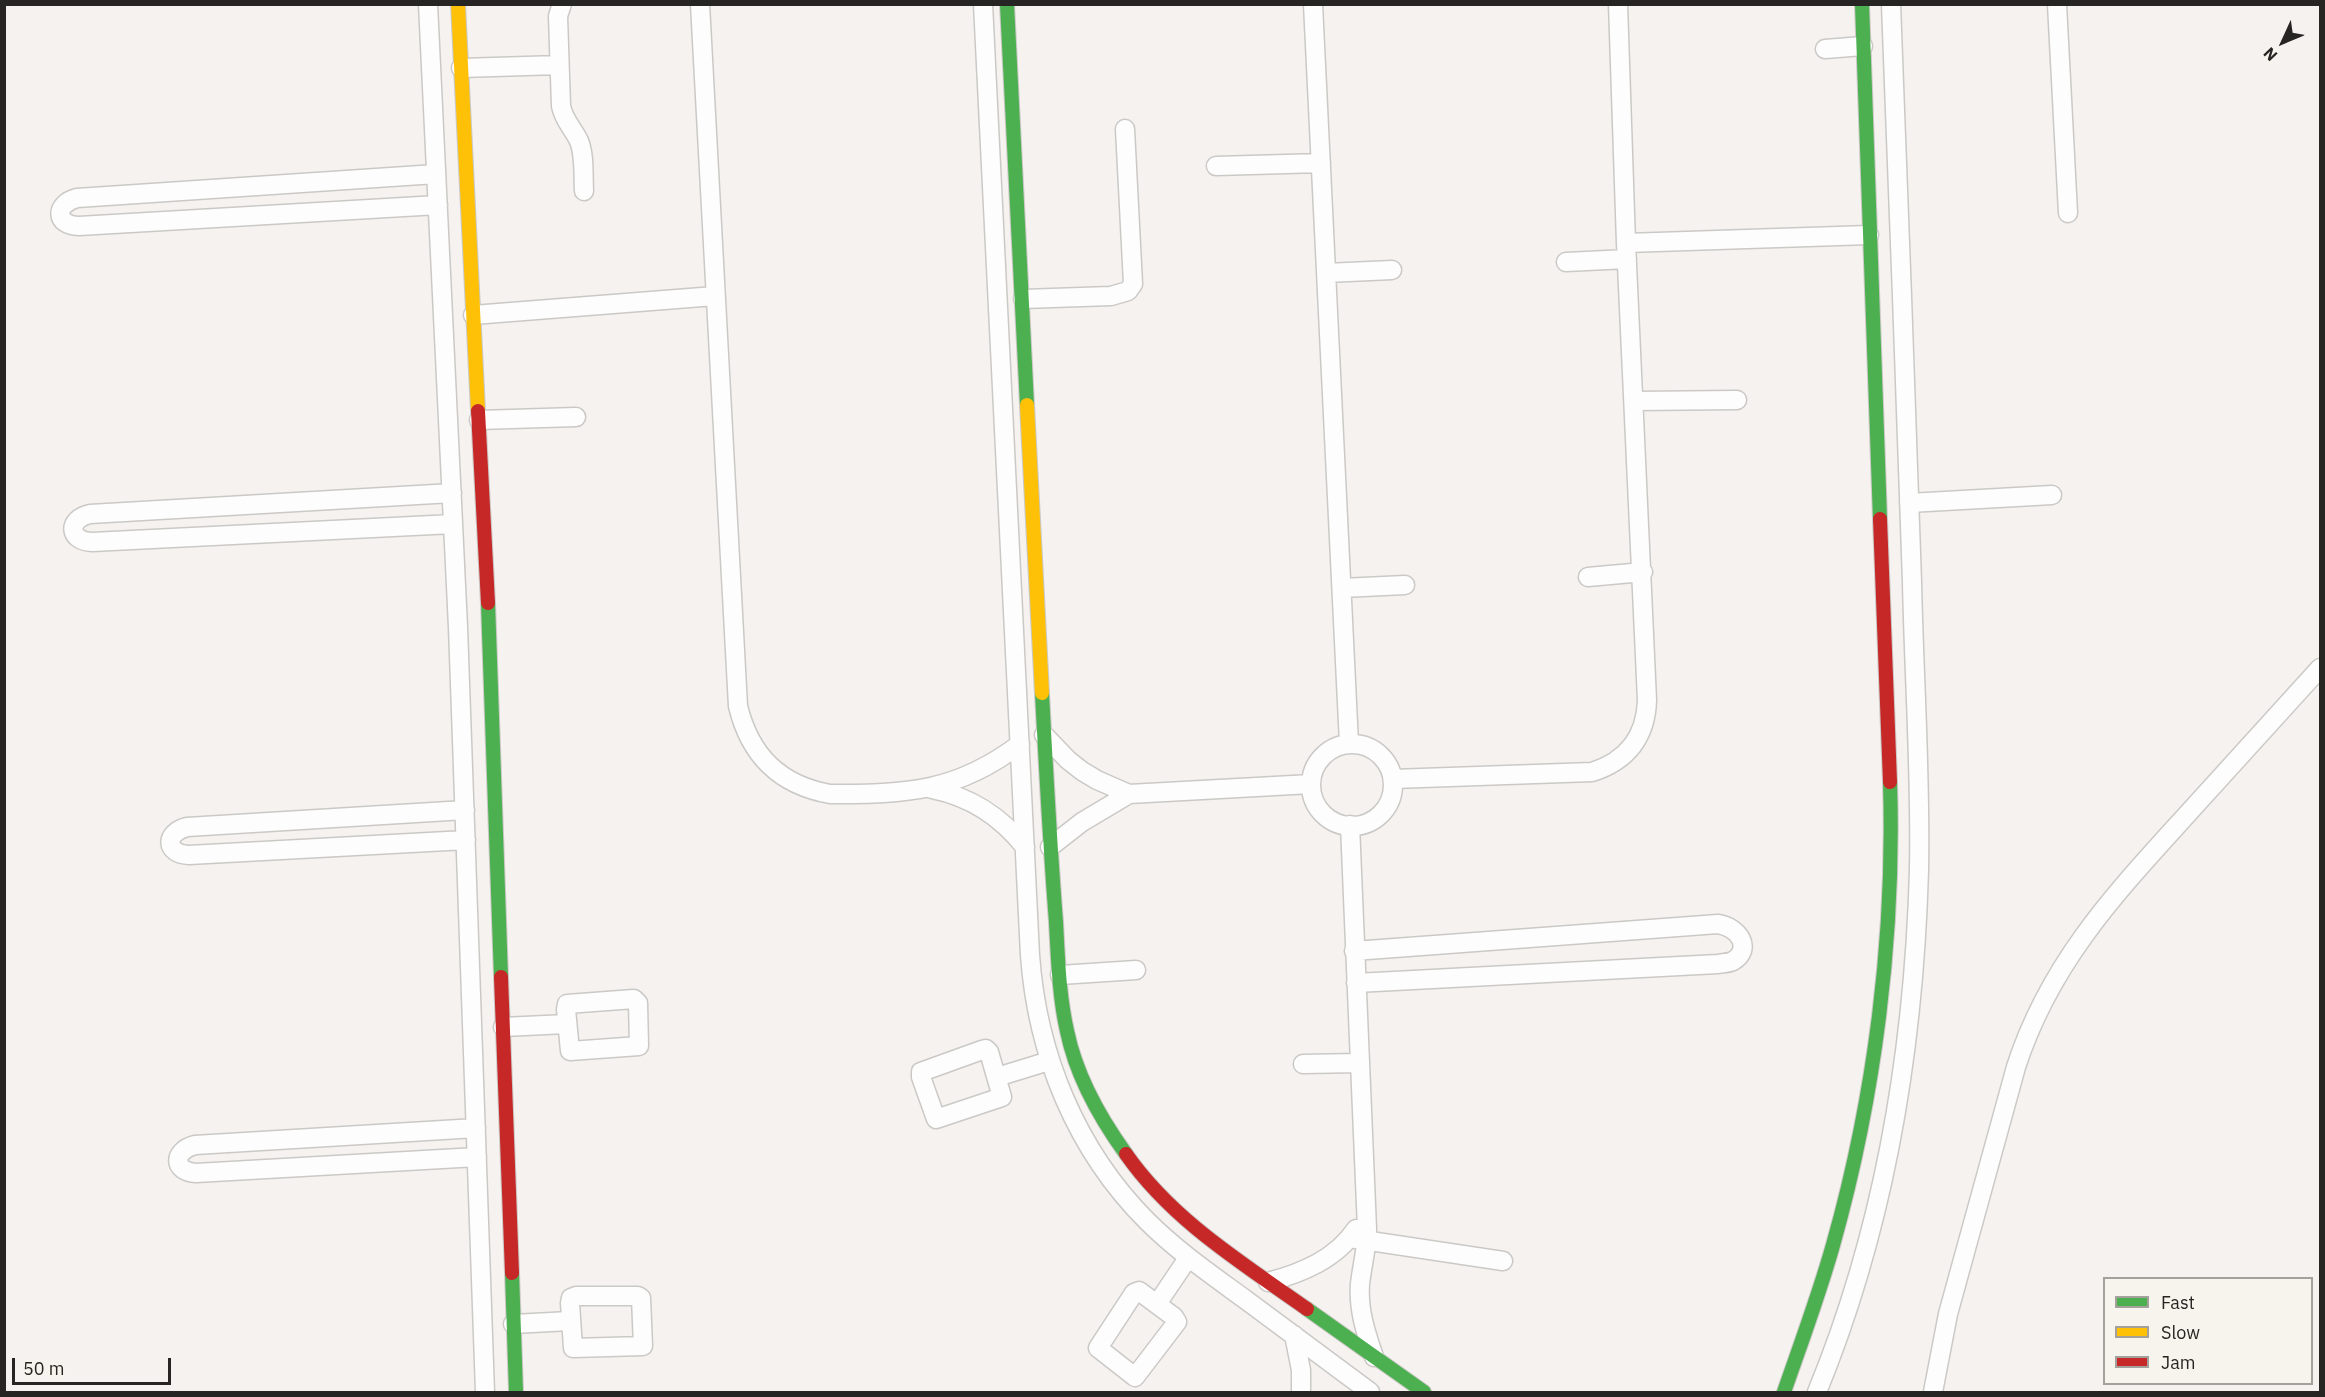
<!DOCTYPE html>
<style>
body{margin:0}
#map{position:relative;width:2325px;height:1397px;overflow:hidden;background:#f5f2ef;font-family:"IBM Plex Sans",sans-serif}
canvas{display:block}
.frame{position:absolute;inset:0;border:6px solid #272523;pointer-events:none}
.legend{position:absolute;left:2103px;top:1277px;width:210px;height:108px;box-sizing:border-box;background:#f7f3ed;border:2px solid #a4a19c;margin:0;padding:8px 10px;list-style:none;font-size:18px;color:#272523}
.legend li{display:flex;align-items:center;gap:12px;height:30px}
.legend b{width:30px;border:2px solid #a4a19c}
.north{position:absolute;left:2253px;top:12px;width:60px;height:60px;-webkit-text-stroke:4px #f7f3ed;paint-order:stroke;rotate:226deg;font-size:16px;font-weight:700;line-height:24px;text-align:center;color:#272523}
.north::after{content:'';display:block;margin:auto;width:21px;height:27px;background:#272523;clip-path:polygon(50% 0,100% 100%,50% 72%,0 100%)}
.scale{position:absolute;left:12px;top:1358px;width:159px;height:27px;box-sizing:border-box;border:3px solid #272523;border-top:0;padding-left:8px;font-size:18px;line-height:21px;white-space:nowrap;color:#272523;-webkit-text-stroke:4px #f7f3ed;paint-order:stroke}
</style>
<div id="map">
<canvas width="2325" height="1397"></canvas>
<div class="frame"></div>
<ul class="legend">
<li><b style="height:8px;background:#4caf50"></b>Fast</li>
<li><b style="height:8px;background:#ffc107"></b>Slow</li>
<li><b style="height:8px;background:#c62828"></b>Jam</li>
</ul>
<div class="north">N</div>
<div class="scale">50 m</div>
</div>
<script>
const c = document.querySelector('canvas').getContext('2d');
c.lineJoin = 'round';
function strokePath(path, color, width, dash) { c.strokeStyle = color; c.lineWidth = width; c.lineCap = dash ? 'butt' : 'round'; c.setLineDash(dash || []); c.stroke(path); }
const street = new Path2D(`
 M 428,4 L 458,627 L 485,1392
 M 562,4 L 558,16 L 561,106 C 564,121 573,128 579,141 C 585,156 583,175 584,191
 M 700,4 L 738,706 C 750,756 780,785 830,794 C 907,794 957,792 1020,744
 M 983,4 L 1030,955 C 1037,1054 1076,1150 1147,1221 C 1177,1251 1212,1275 1246,1300 C 1288,1331 1329,1362 1370,1392
 M 1313,4 L 1349,744
 M 2057,4 L 2068,213
 M 1825,49 L 1863,46
 M 461,68 L 559,65
 M 1216,166 L 1321,163
 M 436,174 L 77,198 C 54,204 55,226 79,226 L 438,205
 M 1626,243 L 1869,235
 M 1566,262 L 1627,259
 M 1326,273 L 1392,270
 M 1023,299 L 1111,296 L 1128,291 L 1133,284 L 1125,129
 M 473,315 L 715,296
 M 1634,401 L 1737,400
 M 479,420 L 576,417
 M 452,493 L 90,514 C 67,519 68,541 92,542 L 453,524
 M 1909,503 L 2052,495
 M 1588,577 L 1643,572
 M 1342,588 L 1405,585
 M 1044,735 L 1068,760 L 1082,771 L 1097,780 L 1129,794 L 1311,784
 M1311 785a41 41 0 1 1 82 0a41 41 0 1 1-82 0Z
 M 1393,779 L 1592,772 C 1627,761 1646,737 1647,700 L 1626,243 L 1618,4
 M 932,789 C 971,797 1000,816 1025,847
 M 465,810 L 187,827 C 164,833 165,854 189,855 L 466,840
 M 1350,825 L 1367,1229 C 1367,1248 1362,1266 1360,1284 C 1358,1310 1366,1333 1374,1357
 M 1050,847 L 1082,822 L 1129,794
 M 1354,951 L 1718,924 C 1739,927 1753,949 1733,961 C 1729,963 1723,963 1718,964 L 1356,983
 M 1060,975 L 1136,970
 M 634,999 L 638,1003 L 639,1046 L 570,1051 L 566,1009 L 567,1004 Z
 M 503,1027 L 567,1024
 M 982,1050 L 986,1049 L 989,1052 L 1002,1097 L 936,1119 L 921,1077 L 921,1072 Z
 M 1303,1064 L 1359,1063
 M 997,1077 L 1049,1061
 M 476,1128 L 195,1145 C 172,1151 173,1172 196,1173 L 477,1157
 M 1350,1238 L 1503,1261
 M 1268,1282 C 1302,1273 1336,1259 1356,1229
 M 1139,1291 L 1174,1317 L 1177,1322 L 1135,1377 L 1098,1348 L 1134,1293 Z
 M 576,1296 L 638,1296 L 641,1298 L 643,1346 L 573,1348 L 570,1303 L 571,1298 Z
 M 1157,1304 L 1188,1258
 M 513,1324 L 570,1321
 M 1294,1335 L 1301,1370 L 1301,1392
 M 1817,1392 C 1885,1227 1914,1048 1919,870 C 1921,774 1914,678 1912,582 C 1906,389 1898,197 1891,4
 M 1933,1392 L 1948,1314 L 2016,1067 C 2049,965 2112,897 2182,820 C 2228,769 2274,718 2320,668`);
const fast = new Path2D(`
 M 1007,4 L 1027,405
 M 1862,4 L 1880,519
 M 488,603 L 501,977
 M 1042,693 C 1046,770 1050,846 1056,922 C 1058,958 1059,996 1067,1031 C 1076,1075 1100,1118 1126,1154
 M 512,1273 L 516,1392
 M 1307,1309 L 1424,1392
 M 1784,1392 C 1801,1343 1819,1295 1833,1245 C 1875,1096 1895,936 1890,782`);
const slow = new Path2D(`
 M 458,4 L 478,411
 M 1027,405 L 1042,693`);
const jam = new Path2D(`
 M 478,411 L 488,603
 M 1880,519 L 1890,782
 M 501,977 L 512,1273
 M 1126,1154 C 1172,1220 1242,1263 1307,1309`);
strokePath(street, '#cbc9c6', 21);
strokePath(fast, '#cbc9c6', 16);
strokePath(slow, '#cbc9c6', 16);
strokePath(jam, '#cbc9c6', 16);
strokePath(street, '#fefdfd', 18);
strokePath(fast, '#4caf50', 14);
strokePath(slow, '#ffc107', 14);
strokePath(jam, '#c62828', 14);
</script>
